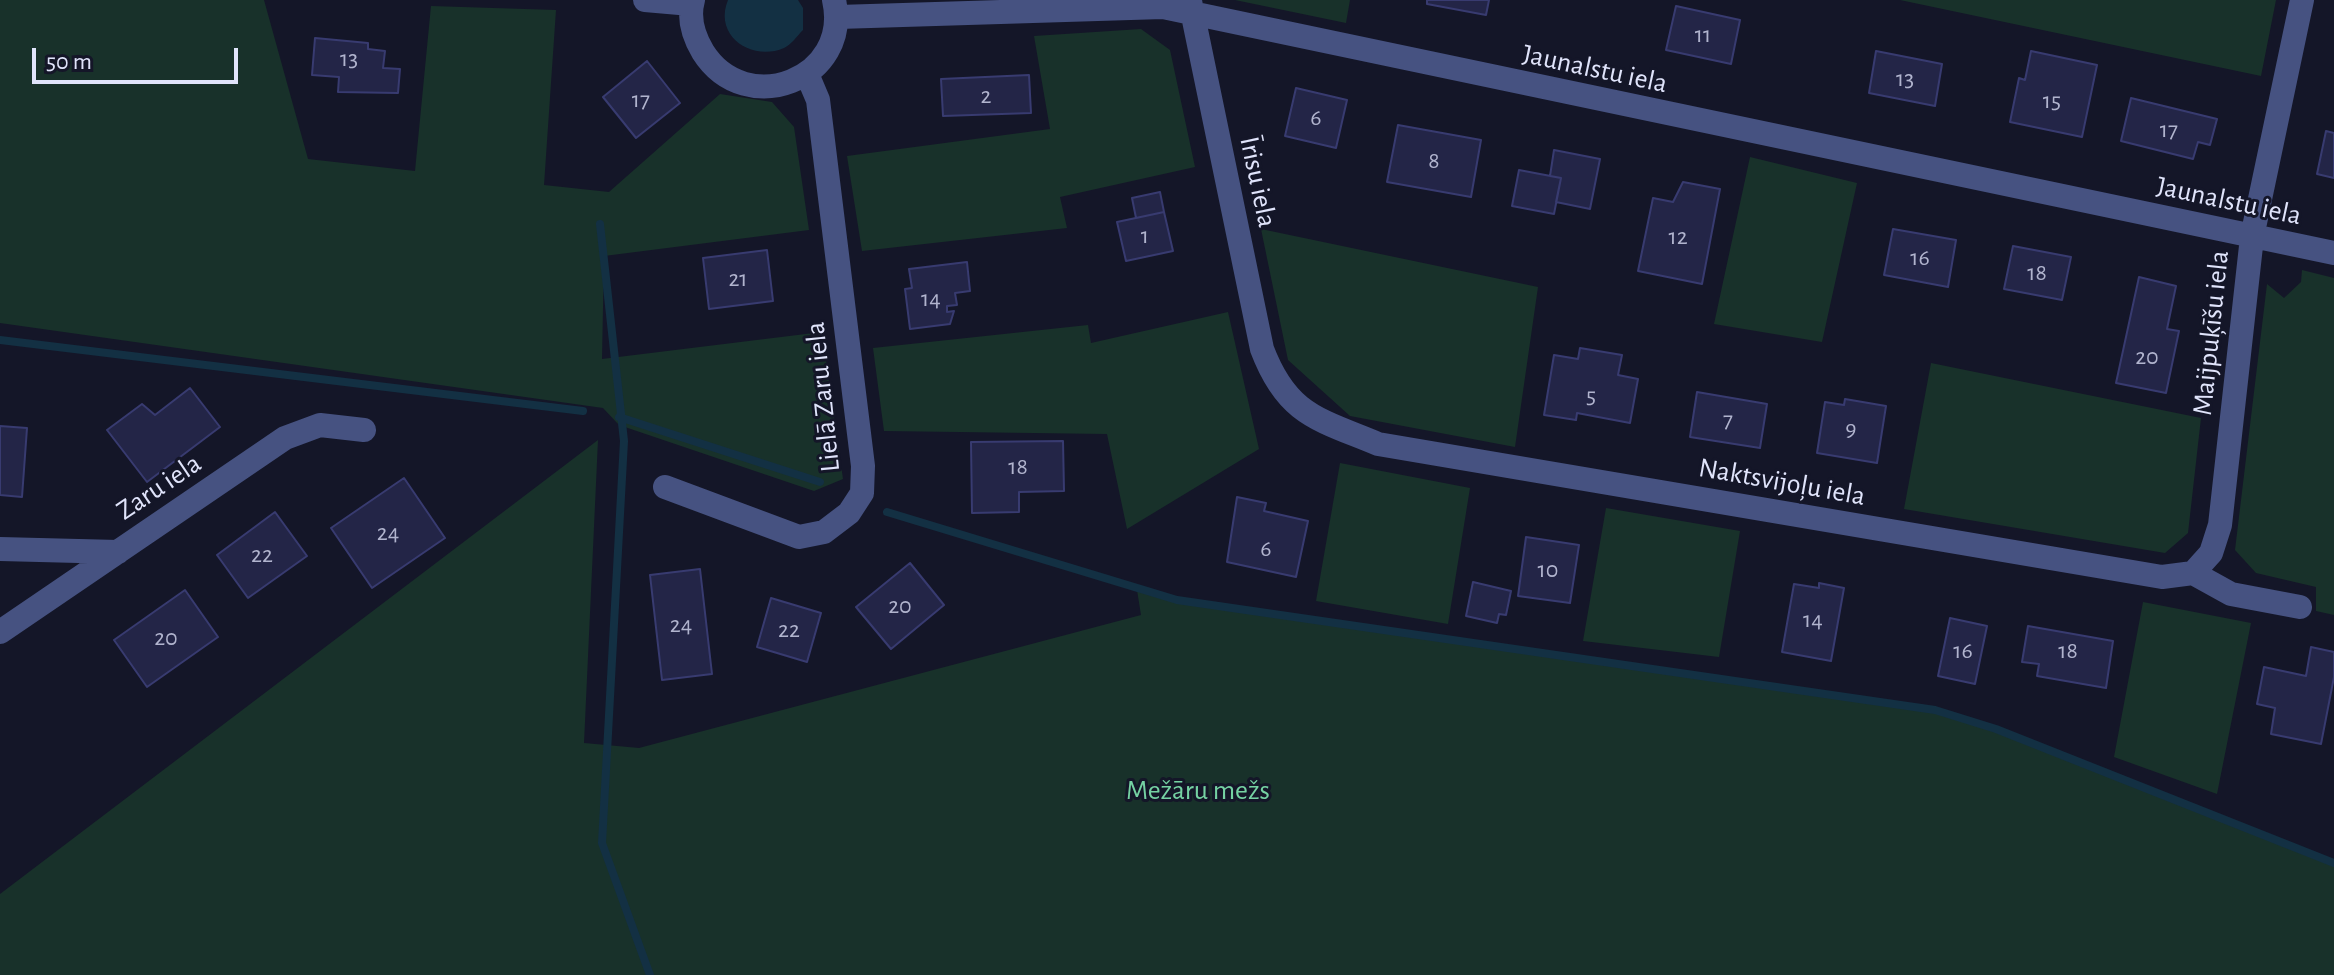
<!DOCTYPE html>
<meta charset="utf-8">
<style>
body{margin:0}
#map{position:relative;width:2334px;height:975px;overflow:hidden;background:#141628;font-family:"Alegreya Sans",sans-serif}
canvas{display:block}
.scale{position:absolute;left:32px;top:48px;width:206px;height:36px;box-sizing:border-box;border:4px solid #e0e4fb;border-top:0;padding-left:10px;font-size:24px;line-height:28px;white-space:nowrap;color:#e0e4fb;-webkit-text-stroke:6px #141628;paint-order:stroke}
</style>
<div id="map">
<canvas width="2334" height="975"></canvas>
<div class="scale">50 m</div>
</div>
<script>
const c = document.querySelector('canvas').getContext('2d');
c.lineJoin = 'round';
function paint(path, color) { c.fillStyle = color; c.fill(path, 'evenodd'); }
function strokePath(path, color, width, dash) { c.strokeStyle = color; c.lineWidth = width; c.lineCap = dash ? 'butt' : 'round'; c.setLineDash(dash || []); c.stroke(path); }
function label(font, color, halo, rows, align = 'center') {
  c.font = font + ' "Alegreya Sans",sans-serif'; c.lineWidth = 6; c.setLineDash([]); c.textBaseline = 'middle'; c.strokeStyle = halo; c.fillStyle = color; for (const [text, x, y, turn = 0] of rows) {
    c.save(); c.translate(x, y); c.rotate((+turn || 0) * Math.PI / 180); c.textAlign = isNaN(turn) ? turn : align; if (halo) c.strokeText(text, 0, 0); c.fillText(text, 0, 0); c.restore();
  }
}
paint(new Path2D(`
 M 0,0 L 264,0 L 308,159 L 415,171 L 431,6 L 556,10 L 544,185 L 609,192 L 720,94 L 772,102 L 794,127 L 809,230 L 604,256 L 602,359 L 822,332 L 843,479 L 814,491 L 619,425 L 603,408 L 0,323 Z
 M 1235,0 L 1350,0 L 1346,23 Z
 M 1900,0 L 2276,0 L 2261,76 Z
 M 1141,29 L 1170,50 L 1195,167 L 1060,197 L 1067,228 L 862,251 L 847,156 L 1050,129 L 1034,36 Z
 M 1750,157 L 1857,183 L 1822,342 L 1714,324 Z
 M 1261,229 L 1538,287 L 1515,447 L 1350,416 L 1288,360 Z
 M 2302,270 L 2334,278 L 2334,615 L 2316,611 L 2316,587 L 2256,573 L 2235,550 L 2267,284 L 2284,298 L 2301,282 Z
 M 1228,312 L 1259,449 L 1127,529 L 1107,434 L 884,431 L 873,348 L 1088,325 L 1091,343 Z
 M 1931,363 L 2201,418 L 2188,533 L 2165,553 L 1904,509 Z
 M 598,440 L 584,743 L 639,748 L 1141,615 L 1137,590 L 1177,600 L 1935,710 L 1996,729 L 2334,863 L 2334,975 L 0,975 L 0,894 Z
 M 1340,463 L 1470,488 L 1448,624 L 1316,601 Z
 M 1606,508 L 1740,531 L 1719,657 L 1583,641 Z
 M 2143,602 L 2251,623 L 2217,794 L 2114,757 Z`), '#18312a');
paint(new Path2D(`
 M 728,0 L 798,0 L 803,8 L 803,30 C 797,36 791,45 784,48 C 752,62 713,36 728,0 Z`), '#133043');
strokePath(new Path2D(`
 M 600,224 L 624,441 L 602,843 L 650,975
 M 0,340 L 583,411
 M 619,417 L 820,482
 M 887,512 L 1177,600 L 1935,710 L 1996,729 L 2334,863`), '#133043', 8);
const building = new Path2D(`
 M 1427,0 L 1489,0 L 1486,15 L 1427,4 Z
 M 1676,6 L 1740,20 L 1731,64 L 1666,50 Z
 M 315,38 L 368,43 L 368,49 L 385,51 L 383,68 L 400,69 L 398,93 L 338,92 L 339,77 L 312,75 Z
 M 1876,51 L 1942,64 L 1935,106 L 1869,93 Z
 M 2031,51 L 2097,65 L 2082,137 L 2010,122 L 2019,78 L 2025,80 Z
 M 647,61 L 680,103 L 636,138 L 603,97 Z
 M 1029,75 L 1031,113 L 943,116 L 941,79 Z
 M 1296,88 L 1347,100 L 1336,148 L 1285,136 Z
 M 2131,98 L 2217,119 L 2210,145 L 2198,142 L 2193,159 L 2121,141 Z
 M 1398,125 L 1481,140 L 1471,197 L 1387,182 Z
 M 2326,131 L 2334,133 L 2334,178 L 2317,174 Z
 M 1554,150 L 1600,159 L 1590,209 L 1556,202 L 1561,178 L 1550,176 Z
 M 1519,170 L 1561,178 L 1554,214 L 1512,206 Z
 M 1683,182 L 1720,189 L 1702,284 L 1638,271 L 1653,198 L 1673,202 Z
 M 1160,192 L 1164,212 L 1136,218 L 1132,198 Z
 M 1164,212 L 1173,251 L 1126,261 L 1117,222 Z
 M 1893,229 L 1956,240 L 1948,287 L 1884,275 Z
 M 2013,246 L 2071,257 L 2062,300 L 2004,289 Z
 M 767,250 L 773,301 L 709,309 L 703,258 Z
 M 967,262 L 970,291 L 955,293 L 957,305 L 947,306 L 947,312 L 954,311 L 950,324 L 910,329 L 905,289 L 912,288 L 909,269 Z
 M 2139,277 L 2176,286 L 2167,329 L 2179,331 L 2166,393 L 2116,383 Z
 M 1580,348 L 1622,355 L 1618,375 L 1638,379 L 1630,423 L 1577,413 L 1576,420 L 1544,415 L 1554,355 L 1578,359 Z
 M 190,388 L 220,427 L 147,482 L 107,430 L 142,404 L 155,415 Z
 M 1697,392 L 1767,404 L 1760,448 L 1690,437 Z
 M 1845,399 L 1886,406 L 1877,463 L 1817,453 L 1825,402 L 1844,405 Z
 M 0,426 L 27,428 L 22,497 L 0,495 Z
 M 1063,441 L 1064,491 L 1019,492 L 1019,512 L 972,513 L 971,442 Z
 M 404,478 L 445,538 L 372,588 L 331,528 Z
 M 1237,497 L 1266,503 L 1264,511 L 1308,521 L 1296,577 L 1227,562 Z
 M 275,512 L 307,556 L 248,598 L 217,555 Z
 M 1526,537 L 1579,545 L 1570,603 L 1518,596 Z
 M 910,563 L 944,605 L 891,649 L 856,607 Z
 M 700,569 L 712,674 L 662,680 L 650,575 Z
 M 1473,582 L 1511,591 L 1506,615 L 1499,614 L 1497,623 L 1466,616 Z
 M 1819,583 L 1844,588 L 1831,661 L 1782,652 L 1794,584 L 1819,588 Z
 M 185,590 L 218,637 L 147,687 L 114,640 Z
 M 771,598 L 821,613 L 807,662 L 757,647 Z
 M 1950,618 L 1987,626 L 1975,684 L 1938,676 Z
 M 2028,626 L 2113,641 L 2106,688 L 2037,676 L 2039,664 L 2022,662 Z
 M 2311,647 L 2334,652 L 2334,677 L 2321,744 L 2271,734 L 2275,708 L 2257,704 L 2264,667 L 2306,676 Z`);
paint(building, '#232547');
strokePath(building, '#383b70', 2);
strokePath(new Path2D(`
 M 645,0 L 691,4
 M 693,0 C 688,18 694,37 703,52 C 746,120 852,79 834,0
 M 1190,1 L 1262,349 C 1287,415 1318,419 1378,444 L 2162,577 L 2193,573 L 2231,594 L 2300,607
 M 838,17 L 1163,7 L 2334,253
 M 665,487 L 799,537 L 824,532 L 849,513 L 862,493 L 863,466 L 818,100 L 807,74
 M 0,549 L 118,552
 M 2193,573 L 2211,553 L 2220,525 L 2252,237 L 2302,0
 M 0,632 L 285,438 L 320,425 L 364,430`), '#465281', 24);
label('24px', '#b1b4ce', null, [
 ["11",1703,35],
 ["13",349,59],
 ["13",1905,79],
 ["2",986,96],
 ["17",641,100],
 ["15",2052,101],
 ["6",1316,118],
 ["17",2169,130],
 ["8",1434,161],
 ["1",1145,236],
 ["12",1678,237],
 ["16",1920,258],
 ["18",2037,273],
 ["21",738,279],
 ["14",931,299],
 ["20",2147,357],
 ["5",1591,396],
 ["7",1728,420],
 ["9",1851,429],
 ["18",1018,467],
 ["24",388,533],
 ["6",1266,549],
 ["22",262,555],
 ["10",1548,570],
 ["20",900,606],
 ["14",1813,620],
 ["24",681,625],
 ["22",789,630],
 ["20",166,638],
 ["16",1963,651],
 ["18",2068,651]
]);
label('28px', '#e0e4fb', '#141628', [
 ["Jaunalstu iela",1595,69,12],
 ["Īrisu iela",1258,182,78],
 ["Jaunalstu iela",2229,201,12],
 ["Maijpuķīšu iela",2211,333,-84],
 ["Lielā Zaru iela",823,397,-96],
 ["Naktsvijoļu iela",1782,482,10],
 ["Zaru iela",159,487,-34]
]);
label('28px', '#75d2a3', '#141628', [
 ["Mežāru mežs",1198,791]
]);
</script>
